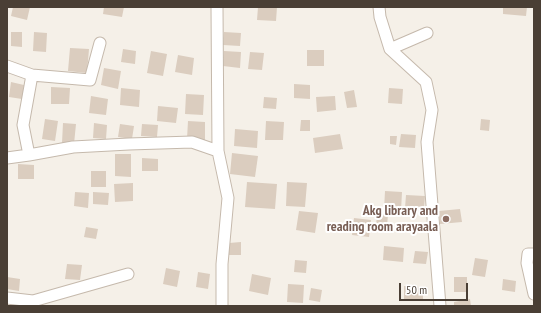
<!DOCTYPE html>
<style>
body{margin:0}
#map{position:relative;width:541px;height:313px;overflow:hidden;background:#f5f0e8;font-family:"PT Sans Narrow",sans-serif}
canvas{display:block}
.frame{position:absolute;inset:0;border:8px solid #4a3f35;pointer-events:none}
.scale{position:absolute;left:399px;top:283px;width:69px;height:18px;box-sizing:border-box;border:2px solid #4a3f35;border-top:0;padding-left:5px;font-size:12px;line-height:14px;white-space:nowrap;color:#4a3f35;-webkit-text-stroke:3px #fff;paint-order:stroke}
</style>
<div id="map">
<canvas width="541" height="313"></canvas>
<div class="frame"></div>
<div class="scale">50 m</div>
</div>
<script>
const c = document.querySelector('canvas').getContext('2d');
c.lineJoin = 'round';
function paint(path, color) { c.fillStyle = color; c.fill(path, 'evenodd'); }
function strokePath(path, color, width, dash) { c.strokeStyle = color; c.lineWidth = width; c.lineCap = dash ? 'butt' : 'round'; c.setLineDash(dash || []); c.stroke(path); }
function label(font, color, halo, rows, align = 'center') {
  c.font = font + ' "PT Sans Narrow",sans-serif'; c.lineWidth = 4; c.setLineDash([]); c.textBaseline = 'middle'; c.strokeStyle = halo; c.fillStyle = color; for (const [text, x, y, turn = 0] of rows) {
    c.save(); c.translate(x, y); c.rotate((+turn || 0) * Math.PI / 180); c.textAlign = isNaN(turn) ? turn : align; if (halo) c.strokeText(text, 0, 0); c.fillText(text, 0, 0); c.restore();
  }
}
paint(new Path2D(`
 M 13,7 L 30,7 L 27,20 L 11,16 Z
 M 104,7 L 124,7 L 122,17 L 103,14 Z
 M 258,7 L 277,7 L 276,21 L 257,20 Z
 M 503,7 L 527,7 L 526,16 L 503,14 Z
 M 11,32 L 22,32 L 22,47 L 11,46 Z
 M 34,32 L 47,33 L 46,52 L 33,51 Z
 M 224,32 L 241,33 L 240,46 L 223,45 Z
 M 70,48 L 89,49 L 87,73 L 68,71 Z
 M 123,49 L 136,51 L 135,64 L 121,62 Z
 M 307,50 L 324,50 L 324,66 L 307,66 Z
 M 151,51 L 167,54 L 163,76 L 147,73 Z
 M 224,51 L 241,52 L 240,68 L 223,66 Z
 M 250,52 L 264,53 L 262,70 L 248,69 Z
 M 178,55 L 194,58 L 192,75 L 175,72 Z
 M 104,68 L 121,71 L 118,89 L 101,85 Z
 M 11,82 L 24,85 L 22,99 L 9,97 Z
 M 294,84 L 310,85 L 310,99 L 294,98 Z
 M 51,87 L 70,88 L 69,104 L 51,104 Z
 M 121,88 L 140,90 L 139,107 L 120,105 Z
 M 389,88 L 403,89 L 402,104 L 388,103 Z
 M 354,90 L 357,107 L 347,108 L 344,92 Z
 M 186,94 L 204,95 L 203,115 L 185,114 Z
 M 91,96 L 108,99 L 106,115 L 89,113 Z
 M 335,96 L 336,110 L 317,112 L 316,97 Z
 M 264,97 L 277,98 L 276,109 L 263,108 Z
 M 158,106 L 178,108 L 176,123 L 157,121 Z
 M 45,119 L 58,121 L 55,141 L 42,139 Z
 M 481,119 L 490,120 L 489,131 L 480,130 Z
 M 301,120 L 310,120 L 310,131 L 300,131 Z
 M 188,121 L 205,122 L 205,140 L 187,139 Z
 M 266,121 L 284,122 L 283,140 L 265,140 Z
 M 63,123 L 76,124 L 74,144 L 62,143 Z
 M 94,123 L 107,125 L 106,139 L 93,138 Z
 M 120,124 L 134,126 L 132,139 L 118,137 Z
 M 142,124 L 158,125 L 157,137 L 141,136 Z
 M 235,129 L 258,131 L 257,148 L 234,146 Z
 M 340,134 L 343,149 L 315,153 L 313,138 Z
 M 401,134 L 416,135 L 415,148 L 399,147 Z
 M 390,136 L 397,136 L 396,145 L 390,144 Z
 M 232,153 L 258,156 L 255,177 L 230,174 Z
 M 115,154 L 131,154 L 131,177 L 115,176 Z
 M 142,158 L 158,159 L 158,171 L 142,171 Z
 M 18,164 L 34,165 L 34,179 L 18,179 Z
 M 91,171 L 106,171 L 106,187 L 91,187 Z
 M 247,182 L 277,184 L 275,209 L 245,207 Z
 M 287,182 L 307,183 L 305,207 L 286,206 Z
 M 133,183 L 133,201 L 115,202 L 114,184 Z
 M 385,191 L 402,192 L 401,211 L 384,210 Z
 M 75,192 L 89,193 L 88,208 L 74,206 Z
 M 93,192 L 109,193 L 108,205 L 93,204 Z
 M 406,195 L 425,196 L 424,209 L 405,208 Z
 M 460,209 L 462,222 L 440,224 L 439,211 Z
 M 299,211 L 318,213 L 315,233 L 296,230 Z
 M 377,214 L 388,214 L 387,227 L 376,226 Z
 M 354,218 L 371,220 L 369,237 L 352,235 Z
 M 86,227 L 98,229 L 96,239 L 84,237 Z
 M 241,242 L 241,255 L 229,255 L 229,243 Z
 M 384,246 L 404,248 L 403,262 L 383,260 Z
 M 415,251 L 428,252 L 426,264 L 413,263 Z
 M 475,258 L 488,260 L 485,277 L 472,275 Z
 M 295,260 L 307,261 L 306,273 L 294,272 Z
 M 67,264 L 82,265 L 80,280 L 65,279 Z
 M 166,268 L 180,271 L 177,287 L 163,284 Z
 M 198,272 L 210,274 L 208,289 L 196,287 Z
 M 252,274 L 271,278 L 268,295 L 249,291 Z
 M 7,277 L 20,279 L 19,291 L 7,289 Z
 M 454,277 L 467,277 L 467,292 L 454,292 Z
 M 503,279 L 516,281 L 515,292 L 502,290 Z
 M 288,284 L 304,285 L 303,303 L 287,302 Z
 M 404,286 L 423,287 L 423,300 L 404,300 Z
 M 311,288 L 322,290 L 320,302 L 309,300 Z
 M 470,299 L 471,306 L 454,306 L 454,302 Z`), '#dbcdbf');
const minor = new Path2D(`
 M 217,7 L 218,151
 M 379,7 L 380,17 L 390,49 L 426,82 L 432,110 L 427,142 L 440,306
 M 390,49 L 427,33
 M 7,66 L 32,75 L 23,125 L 29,155 L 73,147 L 129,144 L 192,142 L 218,151 L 228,198 L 222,264 L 222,306
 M 32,75 L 90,80 L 100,43
 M 7,158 L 29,155
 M 534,254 L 528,254 L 527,263 L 534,294
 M 7,298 L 33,301 L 128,274`);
strokePath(minor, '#c5b9ac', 13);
strokePath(minor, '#fff', 11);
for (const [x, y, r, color] of [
 [446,219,4,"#8d6e63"]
]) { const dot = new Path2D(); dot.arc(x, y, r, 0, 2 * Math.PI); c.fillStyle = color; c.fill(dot); strokePath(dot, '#fff', 1.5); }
label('bold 14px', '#785e54', '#fff', [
 ["Akg library and",438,211],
 ["reading room arayaala",438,227]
], 'right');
</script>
